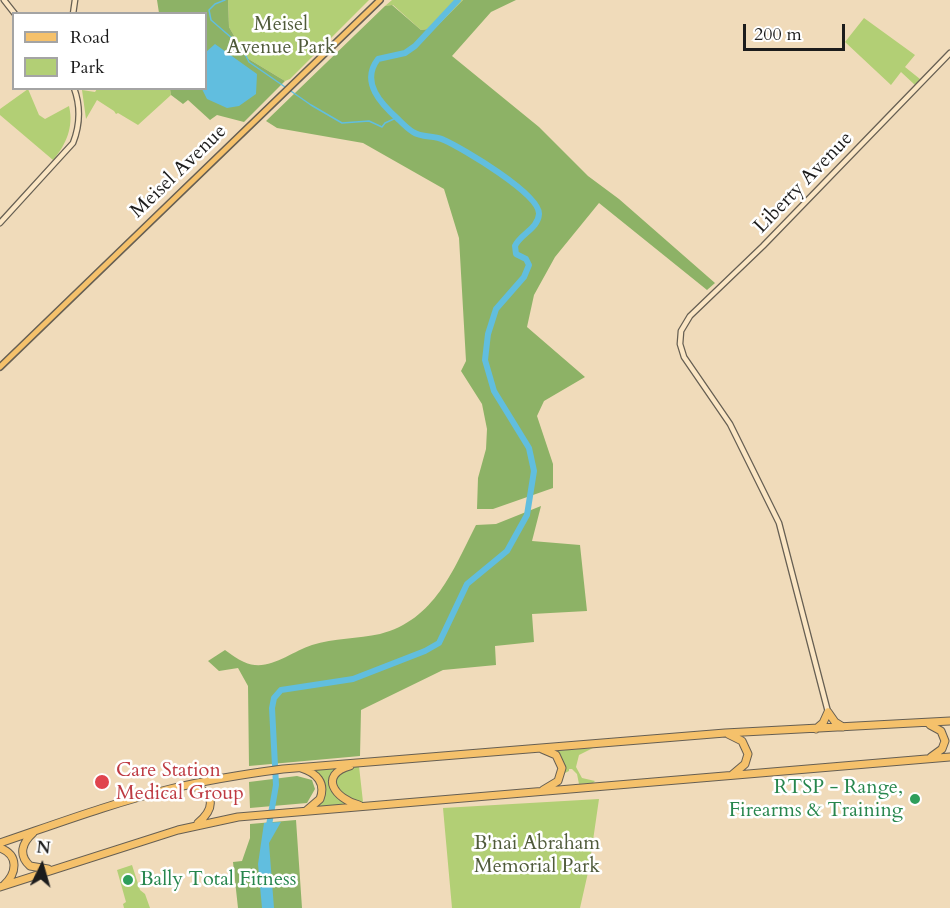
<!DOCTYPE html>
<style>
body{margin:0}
#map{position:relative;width:950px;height:908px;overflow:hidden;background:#f0dbba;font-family:Cardo,serif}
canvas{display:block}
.legend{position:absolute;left:12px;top:12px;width:195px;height:78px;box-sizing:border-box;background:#fff;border:2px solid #a4a4a4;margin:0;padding:8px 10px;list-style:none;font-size:18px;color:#1c1c1c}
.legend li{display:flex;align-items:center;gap:12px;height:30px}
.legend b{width:30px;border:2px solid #a4a4a4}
.north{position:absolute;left:12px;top:836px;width:60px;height:60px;-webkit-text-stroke:4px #fff;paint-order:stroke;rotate:5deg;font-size:16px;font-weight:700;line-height:24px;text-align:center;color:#1c1c1c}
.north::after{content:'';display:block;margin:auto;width:21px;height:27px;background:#1c1c1c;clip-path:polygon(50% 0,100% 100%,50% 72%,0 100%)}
.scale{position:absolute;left:743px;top:24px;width:102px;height:27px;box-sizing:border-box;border:3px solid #1c1c1c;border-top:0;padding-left:8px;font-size:18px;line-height:21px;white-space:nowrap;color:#1c1c1c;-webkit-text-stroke:4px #fff;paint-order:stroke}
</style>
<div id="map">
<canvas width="950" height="908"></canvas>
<ul class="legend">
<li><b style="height:8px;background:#f5c16b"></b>Road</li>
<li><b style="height:16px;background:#b2cf75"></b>Park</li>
</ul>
<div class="north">N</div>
<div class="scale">200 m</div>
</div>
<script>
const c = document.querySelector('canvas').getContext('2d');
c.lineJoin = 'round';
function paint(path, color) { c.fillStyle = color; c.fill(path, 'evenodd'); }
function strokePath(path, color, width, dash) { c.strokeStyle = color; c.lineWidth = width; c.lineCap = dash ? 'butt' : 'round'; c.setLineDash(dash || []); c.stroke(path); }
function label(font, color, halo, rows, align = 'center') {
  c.font = font + ' Cardo,serif'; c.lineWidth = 5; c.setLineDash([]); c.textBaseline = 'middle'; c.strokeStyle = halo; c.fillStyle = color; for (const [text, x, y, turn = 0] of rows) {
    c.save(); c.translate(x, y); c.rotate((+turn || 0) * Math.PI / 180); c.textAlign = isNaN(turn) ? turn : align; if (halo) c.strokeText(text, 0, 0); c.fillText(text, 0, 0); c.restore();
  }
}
paint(new Path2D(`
 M 228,0 L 369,0 L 290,79 L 285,81 L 247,58 L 229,27 Z
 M 392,0 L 463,0 L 435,28 L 421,30 L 393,5 L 385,6 Z
 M 864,18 L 915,55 L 905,67 L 920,79 L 915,85 L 901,72 L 891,85 L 845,42 Z
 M 28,89 L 39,115 L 45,119 L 69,106 C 74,127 66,145 53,160 L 0,115 L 0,109 Z
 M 97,89 L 170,89 L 171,95 L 138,125 L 118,113 L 116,114 L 114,111 L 97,100 L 86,119 L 82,90 L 95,92 Z
 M 593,748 L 579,755 L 576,767 L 582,778 L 595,781 L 593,783 L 579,784 L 577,774 L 572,769 L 569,769 L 569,771 L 565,773 L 565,766 L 554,751 Z
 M 359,766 L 363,802 C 349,803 344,796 335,786 L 337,776 L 348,767 Z
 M 336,768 L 338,769 L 333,792 L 347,805 L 317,807 L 322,799 L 314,770 Z
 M 599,799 L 589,868 L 580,908 L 452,908 L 443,808 Z
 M 132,865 L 140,890 L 145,894 L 150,908 L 124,908 L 123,904 L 126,902 L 117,870 Z`), '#b2cf75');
paint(new Path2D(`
 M 157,0 L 228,0 L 229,27 L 247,58 L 285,81 L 244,122 L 217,115 L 210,120 L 188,100 L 183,104 L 171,95 L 170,89 L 206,88 L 206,14 L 159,13 Z
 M 463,0 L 516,0 L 491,12 L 452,56 L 539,127 L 588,176 L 619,199 L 715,283 L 707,290 L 599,203 L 555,257 L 534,295 L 527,327 L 585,377 L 544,401 L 537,416 L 553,464 L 553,488 L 493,509 L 477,509 L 478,478 L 486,449 L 487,429 L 482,404 L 461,371 L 466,361 L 459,238 L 444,189 L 363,143 L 277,128 L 266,121 L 385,6 L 392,5 L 421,30 L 435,28 Z
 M 541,506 L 532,541 L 580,545 L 587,611 L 532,614 L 534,642 L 495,646 L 496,665 L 443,670 L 361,710 L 360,756 L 249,766 L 248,686 L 238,668 L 219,671 L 208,661 L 225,650 C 231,654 237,659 244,662 C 268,673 290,652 312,645 C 334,638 358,639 380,634 C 435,620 453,570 476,525 L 496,524 Z
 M 297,776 L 312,780 L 315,789 L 307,803 L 250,808 L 249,782 Z
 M 296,820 L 302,908 L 238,908 L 233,862 L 242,861 L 250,838 L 250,824 Z`), '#8db266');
paint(new Path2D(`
 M 215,44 L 257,74 L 256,94 L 239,106 L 227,108 L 207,99 L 202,89 L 206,88 L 206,52 Z
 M 281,822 L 269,843 L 274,908 L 262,908 L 258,864 L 264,823 Z`), '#61bedf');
strokePath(new Path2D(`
 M 225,0 L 215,4 L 209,10 L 211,20 L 241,46 L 249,62 L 311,105 L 342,123 L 369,121 L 382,127 L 385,123 L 396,118`), '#61bedf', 1.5);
strokePath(new Path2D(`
 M 268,831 L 276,785 L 272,708 L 274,698 L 281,690 L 353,679 L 425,651 L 439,643 L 467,584 L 507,551 L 527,515 L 534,471 L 529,448 L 494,391 L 485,360 L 488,334 L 496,309 L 524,277 L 529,265 L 526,259 L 516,254 L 515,246 C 520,234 538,229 539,214 C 540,194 462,148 444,140 C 434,135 422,138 413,132 C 408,129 403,124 399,120 C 381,104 360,82 378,59 L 405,53 L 415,46 L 458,0`), '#61bedf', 6);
const secondary = new Path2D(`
 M 4,0 L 15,14
 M 73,14 L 75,0
 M 0,223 L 73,143 C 80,125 81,107 74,88
 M 828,712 L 779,523 L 730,424 L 684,357 L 680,344 L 681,331 L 690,316 L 763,246 L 950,53`);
const primary = new Path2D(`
 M 0,367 L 380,0`);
const highway = new Path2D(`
 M 828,712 L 835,722 L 843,727
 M 930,725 L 941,731 L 945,741 L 942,749 L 931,757
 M 816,729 L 823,723 L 828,712
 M 728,734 L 742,741 L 748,754 L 745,764 L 732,775
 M 542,749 L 556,755 L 562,768 L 558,781 L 543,790
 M 350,766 C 318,775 335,799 359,805
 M 301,768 C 317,773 326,783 320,799 L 306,811
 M 189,785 C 214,791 217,807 198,823
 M 33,833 C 22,843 18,855 30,866 L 48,869
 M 0,843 C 56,824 112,803 170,789 C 207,780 245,774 283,769 L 725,733 L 950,721
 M 0,848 C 19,855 17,873 4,885
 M 0,887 L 178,830 L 238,817 L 950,757`);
strokePath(secondary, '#665f53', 7);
strokePath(primary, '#665f53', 8);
strokePath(highway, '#665f53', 9);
strokePath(secondary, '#fbe6c4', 4.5);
strokePath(primary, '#f5c16b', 5);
strokePath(highway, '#f5c16b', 7);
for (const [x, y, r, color] of [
 [102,782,8,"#e0444e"],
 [915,799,6,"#2e9e5b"],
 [128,880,6,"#2e9e5b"]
]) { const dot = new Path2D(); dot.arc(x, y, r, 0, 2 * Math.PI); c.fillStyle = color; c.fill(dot); strokePath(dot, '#fff', 2); }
label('20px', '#505b3b', '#fff', [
 ["Meisel",281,25],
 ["Avenue Park",281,48],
 ["B'nai Abraham",537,844],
 ["Memorial Park",537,867]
]);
label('20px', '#1c1c1c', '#fff', [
 ["Meisel Avenue",179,172,-44],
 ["Liberty Avenue",804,183,-46]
]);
label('20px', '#be3a42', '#fff', [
 ["Care Station",116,771],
 ["Medical Group",116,794]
], 'left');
label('20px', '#27864d', '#fff', [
 ["RTSP - Range,",903,788],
 ["Firearms & Training",903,811],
 ["Bally Total Fitness",140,880,"left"]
], 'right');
</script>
